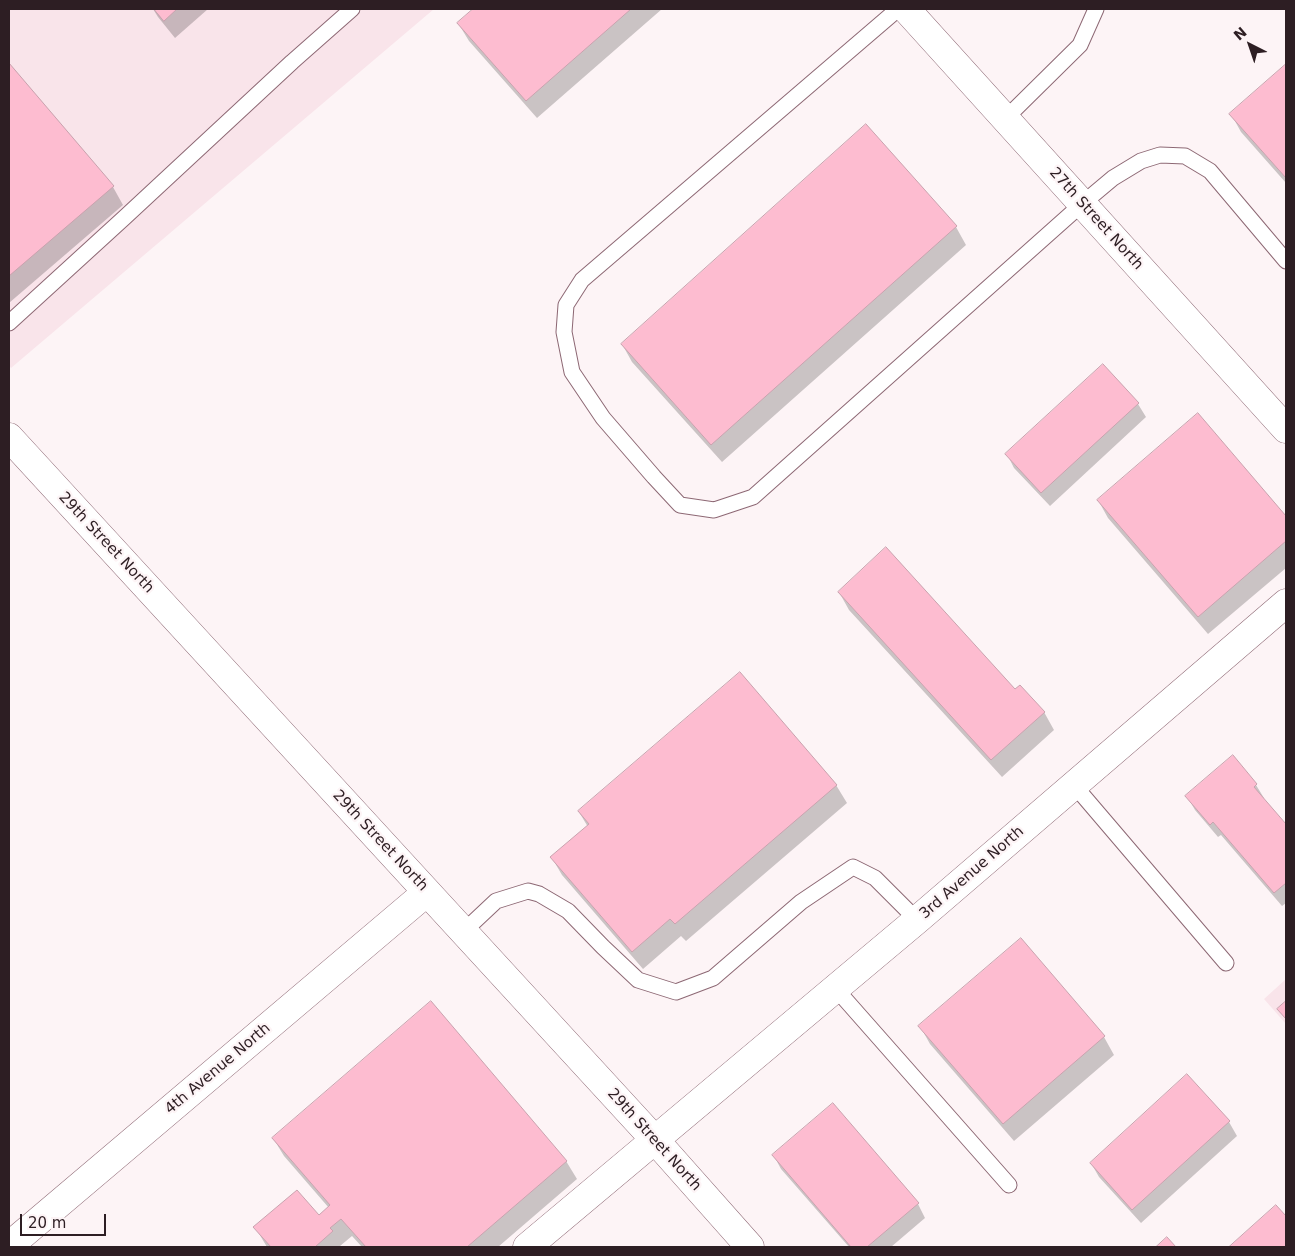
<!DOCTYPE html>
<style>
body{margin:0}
#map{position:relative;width:1295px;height:1256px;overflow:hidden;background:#fdf4f6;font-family:"DejaVu Sans",sans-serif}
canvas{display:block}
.frame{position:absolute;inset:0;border:10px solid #2d1e23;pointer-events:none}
.north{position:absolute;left:1225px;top:20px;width:50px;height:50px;-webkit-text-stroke:4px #fdf4f6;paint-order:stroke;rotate:319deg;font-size:14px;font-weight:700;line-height:20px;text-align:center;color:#2d1e23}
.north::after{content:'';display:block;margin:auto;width:18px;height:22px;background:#2d1e23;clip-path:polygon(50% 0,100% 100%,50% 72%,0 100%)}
.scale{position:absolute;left:20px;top:1214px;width:86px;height:22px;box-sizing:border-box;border:2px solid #2d1e23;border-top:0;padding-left:6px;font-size:15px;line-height:18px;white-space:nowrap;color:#2d1e23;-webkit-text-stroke:4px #fdf4f6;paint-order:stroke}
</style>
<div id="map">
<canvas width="1295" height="1256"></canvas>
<div class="frame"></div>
<div class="north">N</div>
<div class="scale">20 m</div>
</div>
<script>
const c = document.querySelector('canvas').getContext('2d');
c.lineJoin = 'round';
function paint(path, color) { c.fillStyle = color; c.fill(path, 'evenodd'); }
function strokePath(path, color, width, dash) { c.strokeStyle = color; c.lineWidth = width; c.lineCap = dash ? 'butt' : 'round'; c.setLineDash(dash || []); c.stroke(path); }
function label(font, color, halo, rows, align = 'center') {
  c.font = font + ' "DejaVu Sans",sans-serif'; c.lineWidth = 4.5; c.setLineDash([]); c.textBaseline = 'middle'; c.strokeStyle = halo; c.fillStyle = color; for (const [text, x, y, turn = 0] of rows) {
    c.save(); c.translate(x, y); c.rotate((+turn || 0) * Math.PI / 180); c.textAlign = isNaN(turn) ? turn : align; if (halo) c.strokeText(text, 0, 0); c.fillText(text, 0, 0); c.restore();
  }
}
paint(new Path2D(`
 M 9,9 L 434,9 L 11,368 L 9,365 Z
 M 1286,979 L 1286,1024 L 1264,999 Z`), '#f9e4ea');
paint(new Path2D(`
 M 153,9 L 208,9 L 175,38 L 158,17 Z
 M 475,9 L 662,9 L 537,118 L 469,41 L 458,23 Z
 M 9,65 L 113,187 L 123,205 L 9,303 Z
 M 1286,65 L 1286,183 L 1241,132 L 1231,114 Z
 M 956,227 L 966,245 L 722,462 L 632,362 L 622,344 Z
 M 1103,365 L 1138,404 L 1146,417 L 1050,506 L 1014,468 L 1007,454 Z
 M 1198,415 L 1286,518 L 1286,568 L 1208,634 L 1108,518 L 1098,500 Z
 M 839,592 L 1015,691 L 1044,712 L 1054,730 L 1002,777 L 849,610 Z
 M 1233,757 L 1256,785 L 1264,798 L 1263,799 L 1286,826 L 1286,903 L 1282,906 L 1221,835 L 1218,837 L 1195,810 L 1187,796 Z
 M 836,785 L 847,803 L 686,941 L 681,936 L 643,969 L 562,875 L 552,858 L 588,827 L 579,812 Z
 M 1021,939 L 1104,1037 L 1114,1055 L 1014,1141 L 930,1044 L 920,1026 Z
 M 1187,1076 L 1229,1122 L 1237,1136 L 1141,1223 L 1099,1177 L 1091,1163 Z
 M 273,1138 L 566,1161 L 577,1179 L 498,1247 L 362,1247 L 352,1236 L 340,1246 L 341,1247 L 267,1247 L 255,1227 L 319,1217 L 329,1208 L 284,1156 Z
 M 774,1156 L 918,1204 L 925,1218 L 891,1247 L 849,1247 L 781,1169 Z
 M 1276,1206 L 1286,1218 L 1286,1247 L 1231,1247 Z`), '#0003');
const building = new Path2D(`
 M 154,9 L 177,9 L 164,21 Z
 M 473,9 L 631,9 L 526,101 L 457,23 Z
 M 9,63 L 114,186 L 9,276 Z
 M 1286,64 L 1286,178 L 1229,114 Z
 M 866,124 L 957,226 L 711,445 L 621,344 Z
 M 1103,364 L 1139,403 L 1041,493 L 1005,454 Z
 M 1198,413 L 1286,516 L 1286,541 L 1198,617 L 1097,500 Z
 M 886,547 L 1015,689 L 1020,685 L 1045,712 L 991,760 L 838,592 Z
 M 740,672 L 837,785 L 675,924 L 670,919 L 632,952 L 550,857 L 589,824 L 578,811 Z
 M 1233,755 L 1257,784 L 1254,787 L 1286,824 L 1286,883 L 1274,893 L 1213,822 L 1210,825 L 1185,796 Z
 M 1021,938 L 1105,1036 L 1003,1124 L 918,1026 Z
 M 431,1001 L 567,1161 L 467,1247 L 366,1247 L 341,1219 L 330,1228 L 333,1231 L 315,1247 L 271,1247 L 253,1227 L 297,1190 L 319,1215 L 330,1205 L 272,1138 Z
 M 1286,1001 L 1286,1019 L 1277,1009 Z
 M 1187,1074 L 1230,1121 L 1132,1210 L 1090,1163 Z
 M 833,1103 L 919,1203 L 867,1247 L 851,1247 L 772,1155 Z
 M 1276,1205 L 1286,1216 L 1286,1247 L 1229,1247 Z
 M 1167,1237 L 1176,1247 L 1156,1247 Z`);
paint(building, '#fdbcd0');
strokePath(building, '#c9a2ae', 1);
const service = new Path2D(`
 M 898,9 L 582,280 L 566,305 L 564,332 L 572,372 L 603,418 L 654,477 L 680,505 L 714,510 L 753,497 L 1082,204 L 1113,178 L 1141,161 L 1160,155 L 1185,156 L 1210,171 L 1286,261
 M 1005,119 L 1080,45 L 1096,9
 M 9,323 L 124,218 L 292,62 L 352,9
 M 1074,785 L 1226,963
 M 463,932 L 496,901 L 528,891 L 539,894 L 568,911 L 603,947 L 638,980 L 676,992 L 713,978 L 801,902 L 853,867 L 875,878 L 917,920
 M 836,989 L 1009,1185`);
const minor = new Path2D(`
 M 906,9 L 1286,429
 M 9,437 L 655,1140 L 750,1247
 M 9,1246 L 427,892
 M 527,1247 L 917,920 L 1286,603`);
strokePath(service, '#8d6874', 17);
strokePath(minor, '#8d6874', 29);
strokePath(service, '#fff', 15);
strokePath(minor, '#fff', 28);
label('15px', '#2d1e23', '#fdf4f6', [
 ["27th Street North",1096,219,48],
 ["29th Street North",106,543,47],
 ["29th Street North",380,841,47],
 ["3rd Avenue North",972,873,-41],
 ["4th Avenue North",218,1069,-40],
 ["29th Street North",654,1140,48]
]);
</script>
